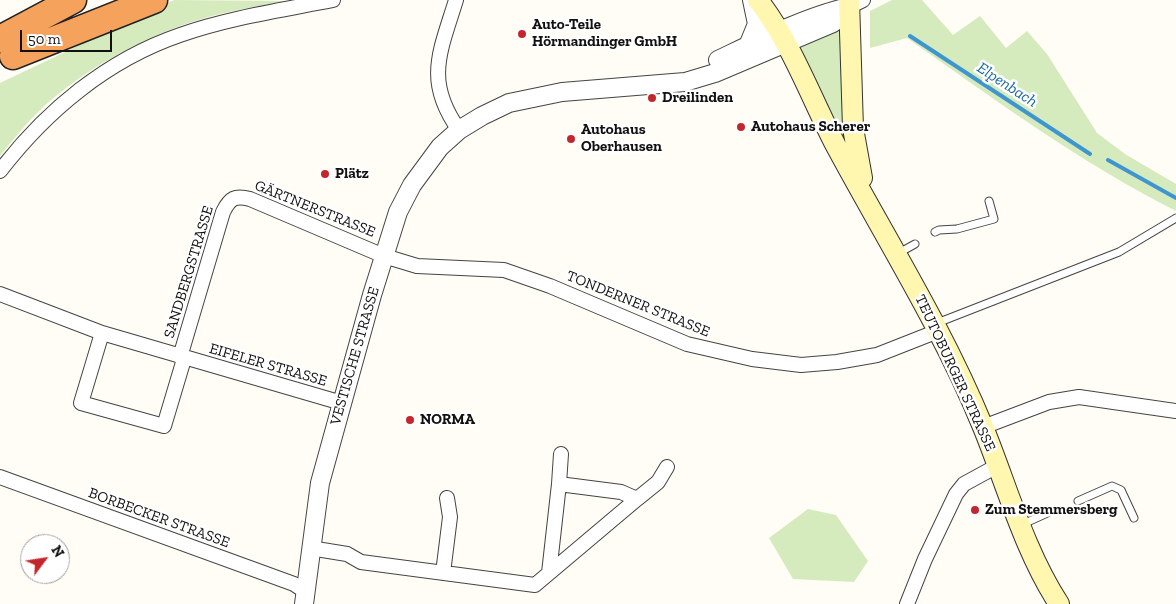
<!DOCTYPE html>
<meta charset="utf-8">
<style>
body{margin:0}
#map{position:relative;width:1176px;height:604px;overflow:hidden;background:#fffdf5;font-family:"Zilla Slab",serif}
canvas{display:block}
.north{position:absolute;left:20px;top:534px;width:50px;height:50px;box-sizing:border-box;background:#fff;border:1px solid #a0a0a0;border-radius:50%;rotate:59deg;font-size:14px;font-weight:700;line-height:20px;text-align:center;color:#111}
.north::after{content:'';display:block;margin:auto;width:18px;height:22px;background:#c4262e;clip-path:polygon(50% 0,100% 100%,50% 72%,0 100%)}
.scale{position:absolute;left:20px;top:30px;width:92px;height:22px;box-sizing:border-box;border:2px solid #111;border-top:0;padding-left:6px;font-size:15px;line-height:18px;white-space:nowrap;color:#111;-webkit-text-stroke:4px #fff;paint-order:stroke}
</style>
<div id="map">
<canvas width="1176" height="604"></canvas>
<div class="north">N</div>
<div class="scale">50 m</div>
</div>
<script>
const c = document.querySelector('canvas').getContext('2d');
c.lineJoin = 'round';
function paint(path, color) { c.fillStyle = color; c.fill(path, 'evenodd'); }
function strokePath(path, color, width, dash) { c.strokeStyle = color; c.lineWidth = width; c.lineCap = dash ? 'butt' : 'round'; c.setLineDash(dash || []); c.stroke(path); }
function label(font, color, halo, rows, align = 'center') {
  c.font = font + ' "Zilla Slab",serif'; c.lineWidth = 5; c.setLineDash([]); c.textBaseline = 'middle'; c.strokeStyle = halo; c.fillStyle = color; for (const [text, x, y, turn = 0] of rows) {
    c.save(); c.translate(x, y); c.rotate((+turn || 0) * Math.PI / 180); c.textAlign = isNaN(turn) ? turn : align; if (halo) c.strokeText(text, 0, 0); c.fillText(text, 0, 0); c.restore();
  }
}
paint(new Path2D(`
 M 174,0 L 287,1 C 260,6 232,10 205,18 C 150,34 95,63 51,100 C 32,116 16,136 0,156 L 0,83 Z
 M 892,0 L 922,0 L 953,35 L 980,16 L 1006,48 L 1027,31 L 1047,54 L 1097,133 L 1125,154 L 1176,184 L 1176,211 C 1081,163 994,99 907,38 L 870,48 L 870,11 Z
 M 835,28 L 841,34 L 850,155 L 797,43 Z
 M 808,509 L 836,515 L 868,561 L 854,582 L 793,579 L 769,538 Z`), '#d5ebbd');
strokePath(new Path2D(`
 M 910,36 L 1090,154
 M 1108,160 L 1176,198`), '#3f96cf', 4);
const service = new Path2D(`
 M 935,232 L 939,230 L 957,229 L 994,219 L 989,201
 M 897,254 L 915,244
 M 937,323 L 1119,252 L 1176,218
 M 1078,501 L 1112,486 L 1121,490 L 1134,518
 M 1021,525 L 1054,510`);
const minor = new Path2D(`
 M 456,0 C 440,52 424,81 459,130
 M 849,7 L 863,0
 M 0,171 C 46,111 107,60 180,35 C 228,18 282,10 333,0
 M 0,294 L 102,333 L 342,403
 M 102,333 L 81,403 L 164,426 L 184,359
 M 180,357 L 223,212 C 230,198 235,195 250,199 L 384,256 L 417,266 L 504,270 L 550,286 L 687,344 L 752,359 L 801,365 L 837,362 L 877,355 L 938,331
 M 983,427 L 1049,402 L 1079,397 L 1176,411
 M 0,477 L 294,584 L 306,592
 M 559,484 L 561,454
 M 637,499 L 658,482 L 667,467
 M 310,548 L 347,554 L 361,562 L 535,585 L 637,499 L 621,492 L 559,484 L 549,573
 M 443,573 L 450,517 L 447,498
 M 907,604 L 925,559 L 956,494 L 964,484 L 997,466`);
const tertiary = new Path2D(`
 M 748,46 L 757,24 L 752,0
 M 718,60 C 760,40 803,18 848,7
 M 304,604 L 320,483 L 372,295 L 398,212 L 412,185 L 440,147 L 459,130 L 482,116 L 509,103 L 562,92 L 685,82 L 715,73 L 833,23 L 849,7`);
const secondary = new Path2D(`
 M 758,0 C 792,44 811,98 836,146 C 886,239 943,329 983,427 C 1007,486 1024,550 1059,604
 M 849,0 L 853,128 L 862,178`);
const motorway = new Path2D(`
 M 0,39 L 73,0
 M 13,56 L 154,0`);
strokePath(service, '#444', 9);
strokePath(minor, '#444', 16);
strokePath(tertiary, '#444', 20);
strokePath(secondary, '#333', 22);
strokePath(motorway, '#222', 29);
strokePath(service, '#fff', 7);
strokePath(minor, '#fff', 14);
strokePath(tertiary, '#fff', 18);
strokePath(secondary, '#fff6b0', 20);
strokePath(motorway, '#f5a25d', 26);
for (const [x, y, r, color] of [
 [522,34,5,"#c4262e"],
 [652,98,5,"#c4262e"],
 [741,127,5,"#c4262e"],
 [571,139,5,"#c4262e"],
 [325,174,5,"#c4262e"],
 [410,420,5,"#c4262e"],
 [975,510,5,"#c4262e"]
]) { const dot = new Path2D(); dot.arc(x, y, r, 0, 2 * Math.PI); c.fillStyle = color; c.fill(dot); strokePath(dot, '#fff', 2); }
label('bold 15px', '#111', '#fff', [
 ["Auto-Teile",532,25],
 ["Hörmandinger GmbH",532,42],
 ["Dreilinden",662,98],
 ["Autohaus Scherer",751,127],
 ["Autohaus",581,130],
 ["Oberhausen",581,147],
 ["Plätz",335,174],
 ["NORMA",420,420],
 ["Zum Stemmersberg",985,510]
], 'left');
label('15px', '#111', '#fff', [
 ["GÄRTNERSTRASSE",315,209,22],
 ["SANDBERGSTRASSE",189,272,-73],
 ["TONDERNER STRASSE",638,304,22],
 ["VESTISCHE STRASSE",355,356,-74],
 ["EIFELER STRASSE",268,365,16],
 ["TEUTOBURGER STRASSE",955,373,65],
 ["BORBECKER STRASSE",159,518,20]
]);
label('italic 16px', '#1768a6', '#fff', [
 ["Elpenbach",1007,85,33]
]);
</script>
